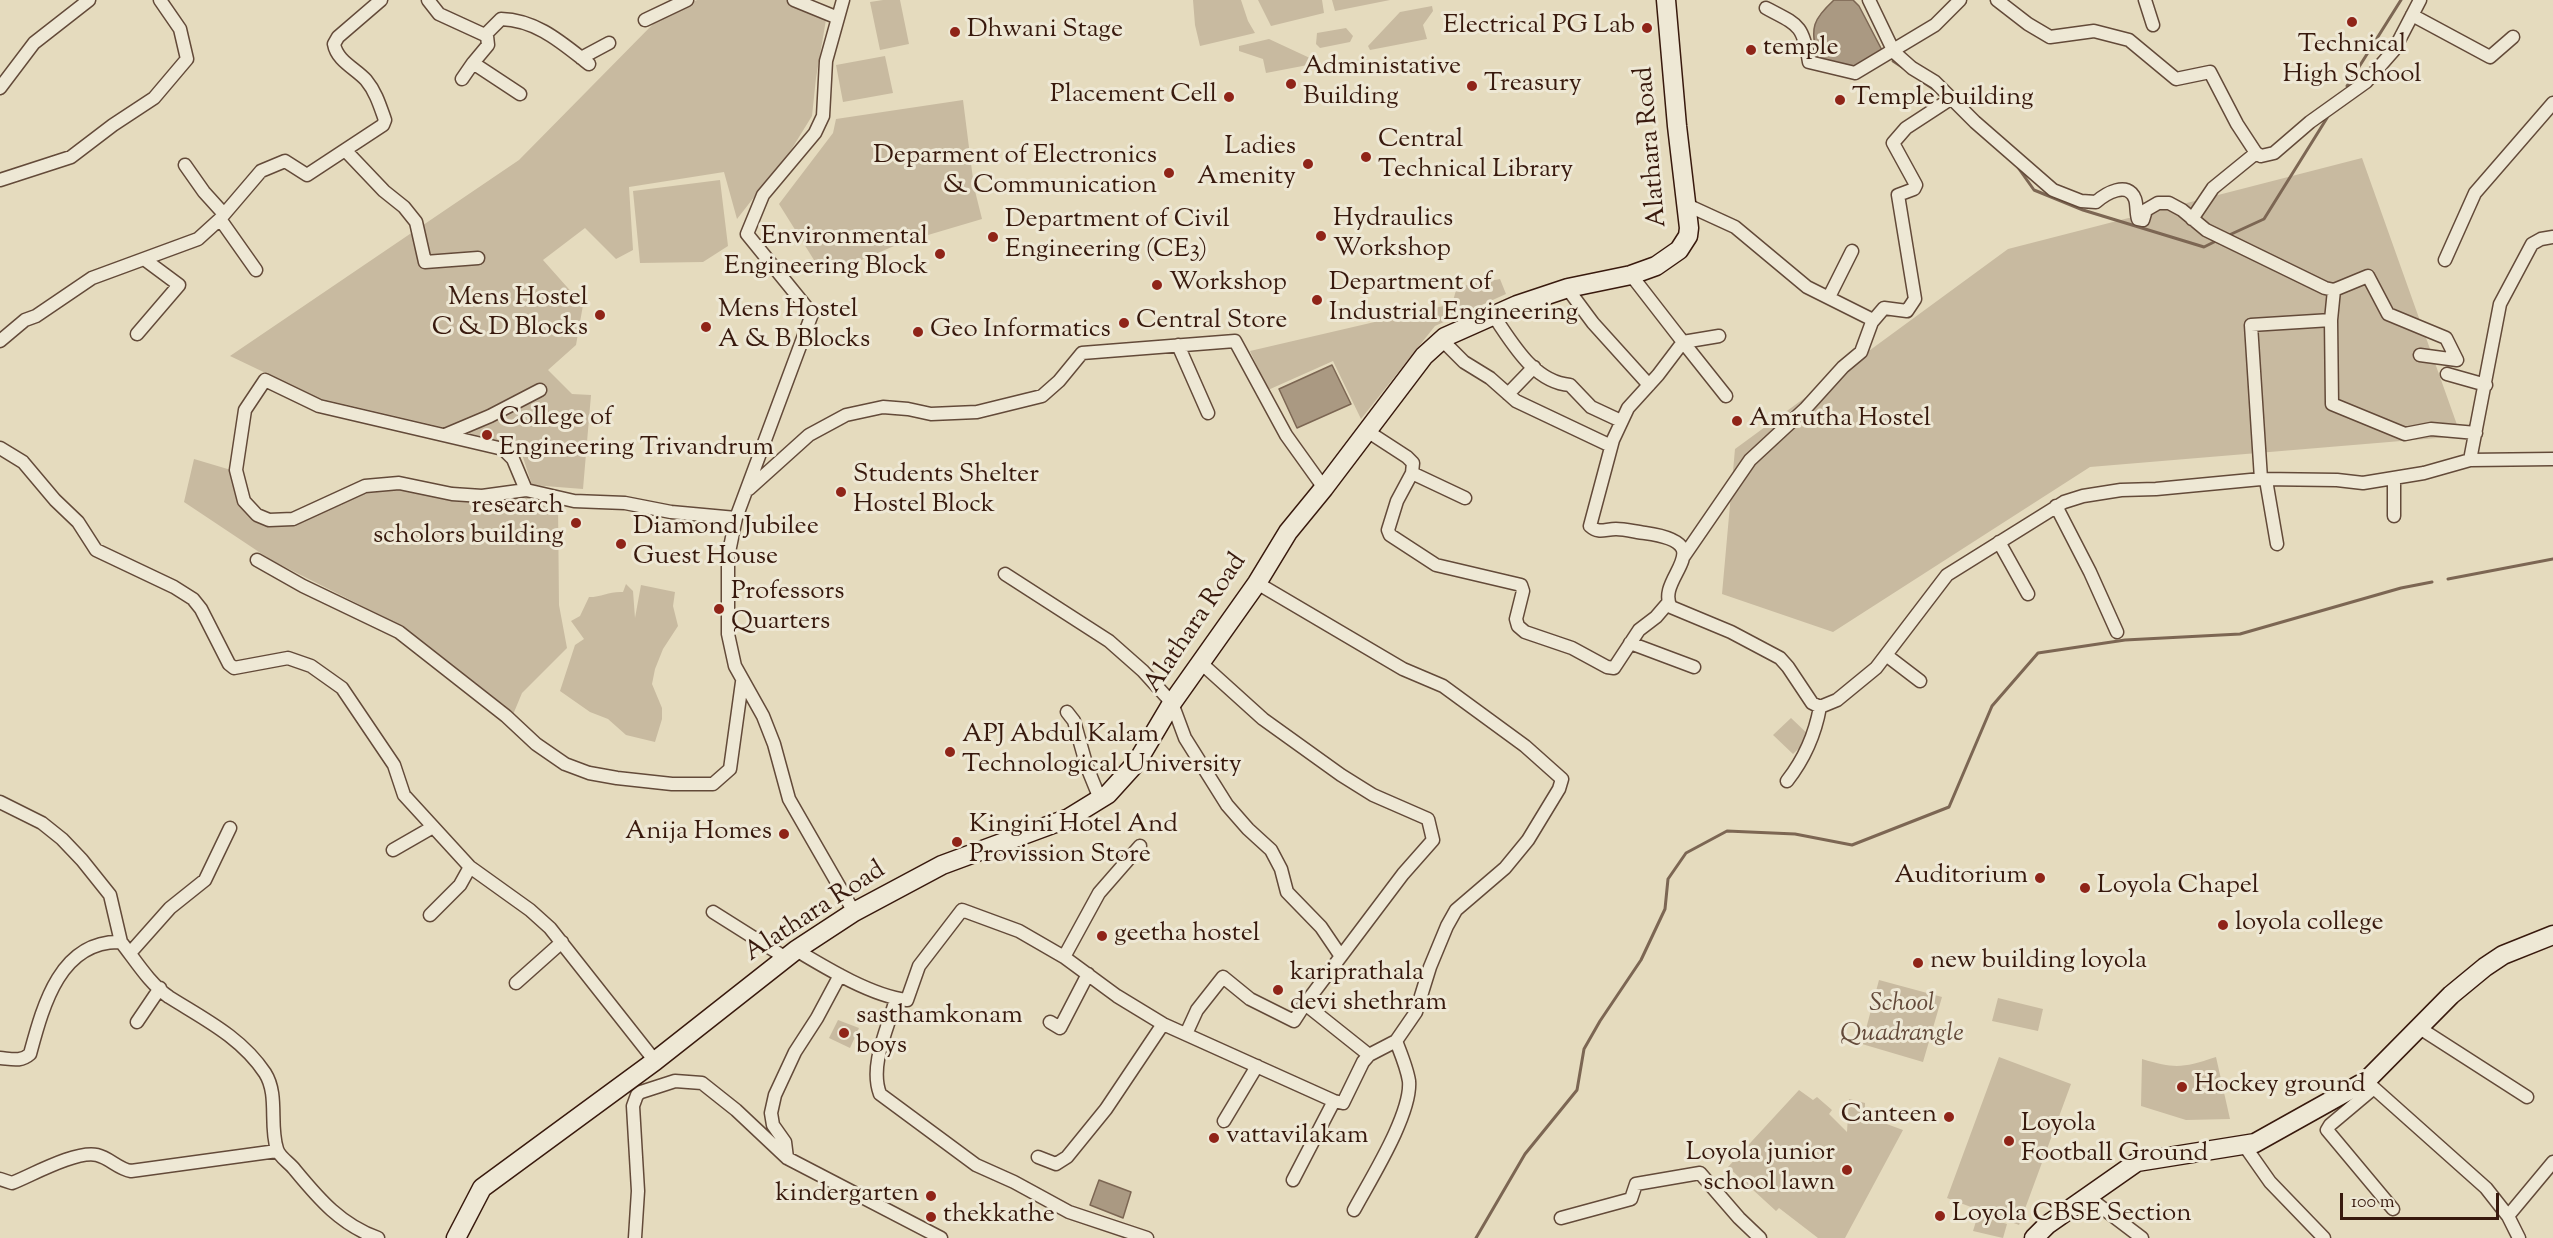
<!DOCTYPE html>
<style>
body{margin:0}
#map{position:relative;width:2553px;height:1238px;overflow:hidden;background:#e5dbbe;font-family:"Sorts Mill Goudy",serif}
canvas{display:block}
.scale{position:absolute;left:2340px;top:1193px;width:159px;height:27px;box-sizing:border-box;border:3px solid #38190d;border-top:0;padding-left:8px;font-size:18px;line-height:21px;white-space:nowrap;color:#38190d;-webkit-text-stroke:4px #eee8d5;paint-order:stroke}
</style>
<div id="map">
<canvas width="2553" height="1238"></canvas>
<div class="scale">100 m</div>
</div>
<script>
const c = document.querySelector('canvas').getContext('2d');
c.lineJoin = 'round';
function paint(path, color) { c.fillStyle = color; c.fill(path, 'evenodd'); }
function strokePath(path, color, width, dash) { c.strokeStyle = color; c.lineWidth = width; c.lineCap = dash ? 'butt' : 'round'; c.setLineDash(dash || []); c.stroke(path); }
function label(font, color, halo, rows, align = 'center') {
  c.font = font + ' "Sorts Mill Goudy",serif'; c.lineWidth = 6; c.setLineDash([]); c.textBaseline = 'middle'; c.strokeStyle = halo; c.fillStyle = color; for (const [text, x, y, turn = 0] of rows) {
    c.save(); c.translate(x, y); c.rotate((+turn || 0) * Math.PI / 180); c.textAlign = isNaN(turn) ? turn : align; if (halo) c.strokeText(text, 0, 0); c.fillText(text, 0, 0); c.restore();
  }
}
paint(new Path2D(`
 M 697,0 L 813,0 L 828,8 L 816,78 L 812,116 L 791,150 L 737,219 L 724,172 L 629,187 L 633,250 L 616,259 L 585,228 L 543,260 L 583,305 L 576,345 L 548,370 L 572,394 L 591,395 L 583,489 L 532,485 L 519,445 L 318,398 L 230,356 L 519,160 L 657,20 Z
 M 883,0 L 900,0 L 909,44 L 880,50 L 870,2 Z
 M 1193,0 L 1241,0 L 1248,21 L 1255,33 L 1200,46 L 1195,25 Z
 M 1258,0 L 1322,0 L 1324,13 L 1271,26 Z
 M 1332,0 L 1390,0 L 1335,11 Z
 M 1432,6 L 1433,11 L 1423,25 L 1427,39 L 1370,50 L 1368,46 L 1400,12 Z
 M 1346,28 L 1353,36 L 1350,42 L 1320,48 L 1316,44 L 1317,33 Z
 M 1269,39 L 1312,59 L 1313,64 L 1266,73 L 1263,59 L 1239,51 L 1239,46 Z
 M 885,56 L 893,93 L 843,102 L 836,65 Z
 M 963,100 L 974,187 L 982,219 L 901,243 L 824,276 L 779,204 L 833,133 L 836,119 Z
 M 2362,158 L 2461,436 L 2090,467 L 1833,632 L 1722,594 L 1735,449 L 2008,249 Z
 M 720,180 L 728,246 L 703,262 L 640,263 L 633,191 Z
 M 1500,279 L 1506,294 L 1435,326 L 1361,419 L 1333,361 L 1268,390 L 1250,351 L 1452,304 L 1457,287 Z
 M 194,459 L 231,470 L 240,506 L 257,522 L 295,525 L 367,492 L 402,489 L 526,496 L 558,504 L 559,605 L 567,648 L 522,693 L 512,717 L 398,624 L 271,560 L 184,502 Z
 M 626,584 L 633,591 L 635,618 L 641,585 L 675,592 L 673,606 L 678,626 L 663,649 L 655,669 L 652,684 L 662,708 L 662,719 L 655,742 L 626,735 L 608,719 L 590,712 L 560,691 L 575,645 L 584,639 L 571,621 L 580,616 L 589,597 C 602,597 610,591 623,592 Z
 M 1791,718 L 1811,737 L 1793,754 L 1773,735 Z
 M 1879,980 L 1942,997 L 1923,1062 L 1862,1044 Z
 M 1998,998 L 2043,1009 L 2038,1031 L 1992,1021 Z
 M 838,1020 L 859,1028 L 850,1048 L 829,1038 Z
 M 1999,1057 L 2071,1084 L 2019,1225 L 1947,1198 Z
 M 2216,1057 L 2230,1119 L 2186,1120 L 2141,1106 L 2142,1059 C 2176,1069 2182,1068 2216,1057 Z
 M 1799,1090 L 1813,1100 L 1817,1097 L 1832,1110 L 1829,1114 L 1847,1132 L 1849,1099 L 1865,1103 L 1865,1116 L 1903,1130 L 1845,1238 L 1818,1238 L 1779,1208 L 1776,1211 L 1728,1167 Z
 M 1978,1215 L 2007,1224 L 2003,1238 L 1973,1231 Z`), '#c8baa0');
const water = new Path2D(`
 M 1834,0 L 1853,0 L 1859,6 L 1884,54 L 1857,67 L 1817,62 C 1813,29 1808,24 1834,0 Z
 M 1332,365 L 1351,404 L 1297,428 L 1279,389 Z
 M 1099,1180 L 1131,1192 L 1123,1218 L 1090,1205 Z`);
paint(water, '#aa9982');
strokePath(water, '#7c6653', 1.5);
strokePath(new Path2D(`
 M 1893,61 L 1905,69
 M 1923,82 L 1935,90
 M 2347,86 L 2401,0
 M 2017,166 L 2034,190 L 2083,210 L 2204,247 L 2218,240
 M 2227,236 L 2264,219 L 2327,118
 M 2448,579 L 2553,559
 M 1476,1238 L 1525,1154 L 1577,1090 L 1584,1049 L 1600,1021 L 1641,960 L 1665,909 L 1668,879 L 1686,853 L 1727,831 L 1795,834 L 1852,845 L 1949,807 L 1992,706 L 2038,653 L 2125,640 L 2240,634 L 2401,588 L 2432,582`), '#7c6653', 3);
const street = new Path2D(`
 M 428,0 L 439,14 L 487,36 L 488,45 L 473,63 L 520,94
 M 794,0 L 838,18
 M 843,0 L 826,61 L 823,116 L 815,133 L 763,195 L 747,234 L 812,314 L 736,518 L 728,557 L 728,634 L 735,666 L 763,716 L 774,744 L 789,799 L 854,912
 M 1869,0 L 1894,52 L 1912,68 L 1935,82 L 1975,122 L 2053,190 L 2081,201 L 2096,202 C 2105,194 2128,180 2135,199 C 2137,204 2136,213 2138,219 L 2143,220 L 2146,210 L 2158,203 L 2169,203 L 2182,210 L 2206,230 L 2325,288 L 2334,290 L 2368,276 L 2388,314 L 2446,338 L 2457,360 L 2420,355
 M 1997,0 L 2028,24 L 2050,37 L 2094,31 L 2129,40 L 2176,79 L 2210,72 L 2237,124 L 2256,153 L 2261,156 L 2274,153 L 2310,122 L 2366,82 L 2394,50 L 2420,0
 M 2145,0 L 2153,25
 M 1766,8 C 1798,25 1803,24 1809,62 L 1855,73 L 1935,25 L 1960,0
 M 2412,15 L 2490,57 L 2513,37
 M 645,20 L 687,0
 M 485,35 L 501,19 C 537,20 562,43 589,64
 M 581,58 L 609,43
 M 462,79 L 473,63
 M 0,88 L 34,43 L 89,0
 M 345,150 L 384,191 L 404,207 L 416,222 L 425,262 L 478,258
 M 185,165 L 204,192 L 223,213
 M 0,180 L 71,157 L 113,125 L 154,98 L 187,59 L 180,29 L 160,0
 M 220,219 L 256,270
 M 2192,219 L 2213,188 L 2256,153
 M 2445,260 L 2475,193 L 2553,103
 M 1631,275 L 1683,342 L 1658,375 L 1628,408 L 1613,440 L 1590,526 C 1599,534 1605,529 1616,529 C 1625,529 1636,532 1645,533 C 1724,544 1654,578 1671,607 L 1731,632 L 1780,658 L 1788,667 L 1812,703 L 1820,707
 M 1567,288 L 1593,323 L 1649,385
 M 2334,290 L 2331,320 L 2332,404 L 2405,434 L 2431,429 L 2476,433
 M 1829,297 L 1852,251
 M 1493,315 C 1512,342 1533,382 1570,385 L 1591,407 L 1621,421
 M 1872,322 L 1884,308 L 1907,311 L 1915,299 L 1898,195 L 1914,189 L 1916,185 L 1893,143 L 1906,128 L 1952,98
 M 137,334 L 179,285 L 144,259
 M 1719,336 L 1683,342 L 1726,396
 M 1442,340 L 1464,362 L 1490,378 L 1516,401 L 1611,446
 M 0,341 L 25,320 L 36,316 L 92,278 L 198,239 L 220,219 L 261,171 L 285,161 L 307,175 L 383,125 L 385,120 C 380,106 376,92 366,80 C 355,68 337,61 334,44 L 338,37 L 381,0
 M 1178,345 L 1208,413
 M 2447,374 L 2486,385
 M 1508,394 L 1534,367
 M 1367,431 L 1407,457 L 1413,463 L 1412,473 L 1397,501 L 1388,530 L 1390,535 L 1436,565 L 1521,585 L 1523,591 L 1516,619 L 1518,626 L 1525,632 L 1572,648 L 1607,667 L 1614,668 L 1639,630 L 1656,617 L 1668,603
 M 445,435 L 490,416 L 540,390
 M 0,448 L 23,462 L 55,500 L 78,522 L 96,550 L 174,587 L 193,599 L 201,609 L 229,664 L 234,668 L 288,658 L 311,666 L 342,688 L 394,765 L 404,795 L 470,867 L 530,910 L 550,928 L 655,1061
 M 2470,460 L 2500,304 L 2532,244 L 2541,239 L 2553,237
 M 1412,473 L 1465,498
 M 2261,479 L 2251,325 L 2331,320
 M 2266,480 L 2277,544
 M 749,489 L 809,435 L 846,415 L 883,407 L 908,409 L 931,414 L 977,412 L 1042,396 L 1059,381 L 1082,353 L 1235,341 L 1286,435 L 1324,488
 M 526,490 L 513,459 L 503,449 L 319,406 L 265,380 L 245,410 L 236,470 L 244,501 L 257,515 L 269,520 L 293,519 L 365,486 L 399,483 L 452,494 L 482,496 L 526,490 L 574,501 L 625,503 L 671,512 L 736,518
 M 2056,506 L 2090,572 L 2117,632
 M 2394,516 L 2394,479
 M 1999,542 L 2028,594
 M 1684,556 L 1750,460 L 1805,409 L 1843,367 L 1861,352 L 1872,322 L 1869,318 L 1807,287 L 1735,227 L 1687,205
 M 257,560 L 303,586 L 399,632 L 506,716 L 536,744 L 565,764 L 589,773 L 617,778 L 672,784 L 713,784 L 730,769 L 742,682
 M 1005,574 L 1109,641 L 1143,671 L 1172,703 L 1185,738 L 1227,805 L 1248,829 L 1271,850 L 1281,869 L 1287,892 L 1321,927 L 1340,955
 M 1257,583 L 1403,669 L 1443,686 L 1525,746 L 1562,779 L 1559,789 L 1528,840 L 1505,868 L 1456,910 L 1447,926 L 1430,967 L 1416,1012 L 1396,1041 L 1369,1055 L 1363,1062 L 1343,1103 L 1334,1101
 M 1630,643 L 1694,667
 M 1886,655 L 1920,681
 M 1201,663 L 1263,719 L 1341,775 L 1373,795 L 1428,819 L 1433,840 L 1403,874 L 1305,1004 L 1369,1055
 M 1820,707 L 1837,700 L 1876,668 L 1947,575 L 2064,502 L 2083,496 L 2121,490 L 2156,489 L 2261,479 L 2337,480 L 2363,483 L 2424,473 L 2470,460 L 2553,459
 M 1067,712 L 1074,721 L 1087,767 L 1100,799
 M 1787,781 C 1805,758 1815,735 1820,707
 M 0,802 L 42,823 L 62,839 L 82,860 L 110,895 L 121,942
 M 393,850 L 433,827
 M 713,912 L 786,958
 M 430,915 L 460,885 L 470,867
 M 796,950 C 826,968 872,996 907,1000 L 919,966 L 962,910 L 1019,931 L 1064,957 L 1099,893 L 1140,846
 M 130,953 L 170,908 L 205,880 L 230,828
 M 1064,957 L 1117,996 L 1163,1024 L 1334,1101 L 1293,1180
 M 516,983 L 562,942
 M 896,999 C 888,1028 869,1065 880,1094 L 976,1165 L 1014,1182 L 1069,1212 L 1147,1238
 M 137,1022 L 160,988
 M 1050,1022 L 1060,1028 L 1088,974
 M 2418,1027 L 2527,1097
 M 1186,1034 L 1197,1010 L 1223,977 L 1250,999 L 1294,1021 L 1305,1004
 M 0,1058 C 12,1059 21,1062 30,1054 C 43,1006 60,940 121,942 C 136,961 149,983 169,997 C 204,1019 241,1037 265,1073 C 279,1095 269,1125 277,1149 C 279,1157 290,1163 295,1170 C 319,1199 341,1225 378,1238
 M 2366,1081 L 2486,1188 L 2508,1216 L 2519,1238
 M 2374,1088 L 2330,1125 L 2327,1130 L 2393,1209
 M 1224,1121 L 1257,1066
 M 2244,1145 L 2270,1182 L 2324,1238
 M 1038,1157 L 1056,1164 L 1067,1157 L 1106,1109 L 1163,1024
 M 787,1158 L 785,1142 L 773,1125 L 771,1113 L 775,1095 L 795,1052 L 817,1018 L 840,975
 M 0,1179 L 12,1183 C 32,1175 77,1150 97,1155 C 110,1158 118,1169 131,1171 L 277,1151
 M 2088,1197 L 2142,1238
 M 1354,1210 C 1370,1180 1412,1114 1409,1081 C 1407,1068 1401,1054 1396,1041
 M 2508,1216 L 2553,1162
 M 1561,1218 L 1631,1199 L 1636,1184 L 1700,1173 L 1739,1218 L 1760,1238
 M 635,1238 L 638,1191 L 633,1106 L 637,1095 L 641,1092 L 675,1081 L 702,1083 L 736,1110 L 787,1158 L 941,1238`);
const secondary = new Path2D(`
 M 456,1238 L 482,1188 L 655,1061 L 796,950 L 854,912 L 942,865 L 1069,818 L 1108,794 L 1137,762 L 1172,703 L 1257,583 L 1288,532 L 1324,488 L 1424,356 L 1445,337 L 1517,305 L 1568,288 L 1631,275 L 1656,266 L 1679,250 L 1688,236 L 1689,228 L 1677,126 L 1666,0
 M 2034,1238 L 2047,1225 L 2137,1162 L 2255,1143 L 2366,1081 L 2451,995 L 2485,967 L 2503,955 L 2553,935`);
strokePath(street, '#634a39', 15);
strokePath(secondary, '#38190d', 21);
strokePath(street, '#eee8d5', 12);
strokePath(secondary, '#eee8d5', 18);
for (const [x, y, r, color] of [
 [2352,22,6,"#8f2418"],
 [1647,28,6,"#8f2418"],
 [955,32,6,"#8f2418"],
 [1751,50,6,"#8f2418"],
 [1291,84,6,"#8f2418"],
 [1472,86,6,"#8f2418"],
 [1229,97,6,"#8f2418"],
 [1840,100,6,"#8f2418"],
 [1366,157,6,"#8f2418"],
 [1308,164,6,"#8f2418"],
 [1169,173,6,"#8f2418"],
 [1321,236,6,"#8f2418"],
 [993,237,6,"#8f2418"],
 [940,254,6,"#8f2418"],
 [1157,285,6,"#8f2418"],
 [1317,300,6,"#8f2418"],
 [600,315,6,"#8f2418"],
 [1124,323,6,"#8f2418"],
 [706,327,6,"#8f2418"],
 [918,332,6,"#8f2418"],
 [1737,421,6,"#8f2418"],
 [487,435,6,"#8f2418"],
 [841,492,6,"#8f2418"],
 [576,523,6,"#8f2418"],
 [621,544,6,"#8f2418"],
 [719,609,6,"#8f2418"],
 [950,752,6,"#8f2418"],
 [784,834,6,"#8f2418"],
 [957,842,6,"#8f2418"],
 [2040,878,6,"#8f2418"],
 [2085,888,6,"#8f2418"],
 [2223,925,6,"#8f2418"],
 [1102,936,6,"#8f2418"],
 [1918,963,6,"#8f2418"],
 [1278,990,6,"#8f2418"],
 [844,1033,6,"#8f2418"],
 [2182,1087,6,"#8f2418"],
 [1949,1117,6,"#8f2418"],
 [1214,1138,6,"#8f2418"],
 [2009,1141,6,"#8f2418"],
 [1847,1170,6,"#8f2418"],
 [931,1196,6,"#8f2418"],
 [1940,1216,6,"#8f2418"],
 [931,1217,6,"#8f2418"]
]) { const dot = new Path2D(); dot.arc(x, y, r, 0, 2 * Math.PI); c.fillStyle = color; c.fill(dot); strokePath(dot, '#eee8d5', 2); }
label('26px', '#38190d', '#eee8d5', [
 ["Electrical PG Lab",1635,28,"right"],
 ["Dhwani Stage",967,32],
 ["Technical",2352,47,"center"],
 ["High School",2352,77,"center"],
 ["temple",1763,50],
 ["Administative",1303,69],
 ["Building",1303,99],
 ["Treasury",1484,86],
 ["Placement Cell",1217,97,"right"],
 ["Temple building",1852,100],
 ["Central",1378,142],
 ["Technical Library",1378,172],
 ["Ladies",1296,149,"right"],
 ["Amenity",1296,179,"right"],
 ["Deparment of Electronics",1157,158,"right"],
 ["& Communication",1157,188,"right"],
 ["Hydraulics",1333,221],
 ["Workshop",1333,251],
 ["Department of Civil",1005,222],
 ["Engineering (CE3)",1005,252],
 ["Environmental",928,239,"right"],
 ["Engineering Block",928,269,"right"],
 ["Workshop",1169,285],
 ["Department of",1329,285],
 ["Industrial Engineering",1329,315],
 ["Mens Hostel",588,300,"right"],
 ["C & D Blocks",588,330,"right"],
 ["Mens Hostel",718,312],
 ["A & B Blocks",718,342],
 ["Central Store",1136,323],
 ["Geo Informatics",930,332],
 ["College of",499,420],
 ["Engineering Trivandrum",499,450],
 ["Amrutha Hostel",1749,421],
 ["Students Shelter",853,477],
 ["Hostel Block",853,507],
 ["research",564,508,"right"],
 ["scholors building",564,538,"right"],
 ["Diamond Jubilee",633,529],
 ["Guest House",633,559],
 ["Professors",731,594],
 ["Quarters",731,624],
 ["APJ Abdul Kalam",962,737],
 ["Technological University",962,767],
 ["Kingini Hotel And",969,827],
 ["Provission Store",969,857],
 ["Anija Homes",772,834,"right"],
 ["Auditorium",2028,878,"right"],
 ["Loyola Chapel",2097,888],
 ["loyola college",2235,925],
 ["geetha hostel",1114,936],
 ["new building loyola",1930,963],
 ["kariprathala",1290,975],
 ["devi shethram",1290,1005],
 ["sasthamkonam",856,1018],
 ["boys",856,1048],
 ["Hockey ground",2194,1087],
 ["Canteen",1937,1117,"right"],
 ["Loyola",2021,1126],
 ["Football Ground",2021,1156],
 ["vattavilakam",1226,1138],
 ["Loyola junior",1835,1155,"right"],
 ["school lawn",1835,1185,"right"],
 ["kindergarten",919,1196,"right"],
 ["Loyola CBSE Section",1952,1216],
 ["thekkathe",943,1217]
], 'left');
label('26px', '#38190d', '#eee8d5', [
 ["Alathara Road",1653,147,-95],
 ["Alathara Road",1197,624,-56],
 ["Alathara Road",816,913,-33]
]);
label('italic 26px', '#634939', '#eee8d5', [
 ["School",1902,1006],
 ["Quadrangle",1902,1036]
]);
</script>
